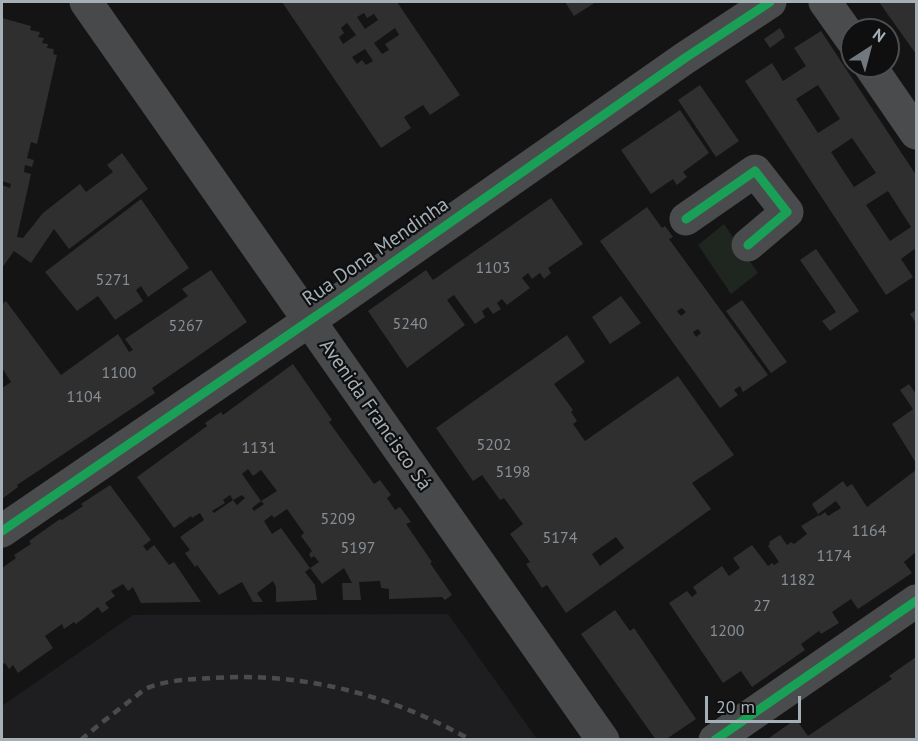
<!DOCTYPE html>
<meta charset="utf-8">
<style>
body{margin:0}
#map{position:relative;width:918px;height:741px;overflow:hidden;background:#141415;font-family:"PT Sans",sans-serif}
canvas{display:block}
.frame{position:absolute;inset:0;border:3px solid #a5afb6;pointer-events:none}
.north{position:absolute;left:840px;top:18px;width:60px;height:60px;box-sizing:border-box;background:#0f0f10;border:2px solid #4b4f52;border-radius:50%;rotate:36deg;font-size:16px;font-weight:700;line-height:24px;text-align:center;color:#a5afb6}
.north::after{content:'';display:block;margin:auto;width:21px;height:27px;background:#72797e;clip-path:polygon(50% 0,100% 100%,50% 72%,0 100%)}
.scale{position:absolute;left:705px;top:696px;width:96px;height:27px;box-sizing:border-box;border:3px solid #a5afb6;border-top:0;padding-left:8px;font-size:18px;line-height:21px;white-space:nowrap;color:#a5afb6;-webkit-text-stroke:4px #0f0f10;paint-order:stroke}
</style>
<div id="map">
<canvas width="918" height="741"></canvas>
<div class="frame"></div>
<div class="north">N</div>
<div class="scale">20 m</div>
</div>
<script>
const c = document.querySelector('canvas').getContext('2d');
c.lineJoin = 'round';
function paint(path, color) { c.fillStyle = color; c.fill(path, 'evenodd'); }
function strokePath(path, color, width, dash) { c.strokeStyle = color; c.lineWidth = width; c.lineCap = dash ? 'butt' : 'round'; c.setLineDash(dash || []); c.stroke(path); }
function label(font, color, halo, rows, align = 'center') {
  c.font = font + ' "PT Sans",sans-serif'; c.lineWidth = 4.5; c.setLineDash([]); c.textBaseline = 'middle'; c.strokeStyle = halo; c.fillStyle = color; for (const [text, x, y, turn = 0] of rows) {
    c.save(); c.translate(x, y); c.rotate((+turn || 0) * Math.PI / 180); c.textAlign = isNaN(turn) ? turn : align; if (halo) c.strokeText(text, 0, 0); c.fillText(text, 0, 0); c.restore();
  }
}
paint(new Path2D(`
 M 448,614 L 537,739 L 2,739 L 2,706 L 133,615 Z`), '#1e1e20');
paint(new Path2D(`
 M 724,224 L 758,273 L 731,294 L 698,245 Z`), '#1f251f');
paint(new Path2D(`
 M 282,2 L 397,2 L 460,95 L 430,115 L 423,105 L 404,117 L 411,128 L 381,148 ZM 364,13 L 367,18 L 374,14 L 378,20 L 365,29 L 357,17 ZM 347,23 L 356,35 L 343,44 L 339,37 L 344,33 L 341,28 ZM 395,28 L 399,35 L 385,44 L 389,50 L 382,54 L 374,43 ZM 365,49 L 373,61 L 366,65 L 362,60 L 357,64 L 352,57 Z
 M 565,2 L 596,2 L 574,16 Z
 M 879,2 L 916,2 L 916,54 Z
 M 2,18 L 31,26 L 30,30 L 40,32 L 38,37 L 44,38 L 42,43 L 48,44 L 47,48 L 54,49 L 53,54 L 57,55 L 37,144 L 31,142 L 27,158 L 34,160 L 32,167 L 25,165 L 24,172 L 31,174 L 17,237 L 23,238 L 43,213 L 80,184 L 86,192 L 113,172 L 107,165 L 122,153 L 148,189 L 69,249 L 54,229 L 31,263 L 14,251 L 2,268 L 2,185 L 10,188 L 11,184 L 2,181 Z
 M 780,28 L 785,37 L 770,48 L 764,39 Z
 M 821,31 L 916,175 L 916,248 L 901,259 L 913,277 L 886,295 L 745,81 L 772,63 L 783,81 L 806,66 L 794,48 ZM 818,85 L 840,119 L 818,133 L 796,99 ZM 852,138 L 876,173 L 854,187 L 831,152 ZM 888,191 L 911,227 L 890,241 L 866,205 Z
 M 700,85 L 739,141 L 716,157 L 678,100 Z
 M 680,110 L 709,153 L 683,172 L 687,177 L 683,180 L 677,185 L 673,179 L 651,194 L 621,150 Z
 M 551,198 L 583,244 L 548,268 L 551,273 L 544,279 L 540,273 L 532,279 L 528,273 L 522,278 L 530,288 L 507,305 L 502,299 L 497,303 L 501,309 L 493,314 L 488,307 L 482,311 L 485,317 L 475,324 L 454,295 L 447,300 L 465,325 L 407,368 L 368,311 L 426,270 L 433,280 Z
 M 141,199 L 189,268 L 148,297 L 141,286 L 136,290 L 143,301 L 115,320 L 98,296 L 77,311 L 45,272 Z
 M 647,207 L 662,228 L 665,226 L 673,237 L 669,239 L 768,375 L 743,392 L 740,386 L 734,390 L 738,395 L 720,408 L 600,241 ZM 682,308 L 686,312 L 681,316 L 677,311 ZM 698,329 L 701,333 L 696,337 L 693,332 Z
 M 816,249 L 859,311 L 830,331 L 822,321 L 836,312 L 800,260 Z
 M 211,270 L 247,322 L 152,388 L 155,393 L 17,485 L 18,487 L 2,499 L 2,388 L 11,382 L 2,368 L 2,304 L 6,301 L 61,375 L 118,334 L 129,352 L 133,350 L 125,339 L 188,296 L 182,289 Z
 M 621,296 L 641,323 L 610,344 L 592,317 Z
 M 742,300 L 787,362 L 771,373 L 726,311 Z
 M 916,310 L 916,323 L 910,314 Z
 M 567,335 L 585,362 L 554,384 L 573,410 L 571,412 L 577,421 L 573,424 L 585,441 L 678,376 L 734,455 L 692,483 L 711,509 L 566,613 L 547,585 L 542,588 L 526,564 L 530,562 L 510,534 L 523,524 L 504,498 L 500,500 L 482,475 L 473,481 L 436,428 ZM 616,537 L 624,548 L 600,566 L 592,554 Z
 M 293,364 L 332,420 L 329,422 L 374,484 L 380,480 L 391,495 L 387,498 L 395,510 L 400,507 L 411,522 L 406,524 L 432,562 L 430,563 L 452,595 L 445,600 L 442,597 L 389,599 L 389,589 L 381,588 L 380,581 L 359,582 L 361,600 L 343,600 L 342,583 L 352,583 L 344,568 L 322,584 L 310,568 L 305,572 L 315,585 L 317,600 L 276,602 L 276,587 L 273,581 L 257,593 L 263,602 L 253,602 L 242,582 L 219,595 L 197,565 L 195,567 L 185,553 L 190,550 L 180,537 L 204,520 L 200,513 L 192,518 L 191,516 L 174,528 L 137,477 L 207,426 L 205,423 L 221,412 L 223,415 ZM 248,469 L 253,476 L 261,470 L 277,491 L 261,501 L 264,504 L 254,511 L 252,508 L 261,501 L 242,474 ZM 230,495 L 233,500 L 214,513 L 212,511 L 225,503 L 223,500 ZM 242,495 L 245,498 L 237,505 L 233,500 ZM 287,509 L 304,533 L 301,536 L 312,551 L 309,554 L 311,558 L 314,556 L 319,562 L 310,568 L 281,528 L 272,534 L 264,521 L 272,515 L 274,518 Z
 M 909,384 L 916,394 L 916,463 L 892,424 L 913,409 L 900,390 Z
 M 916,470 L 916,552 L 904,562 L 912,573 L 858,609 L 851,599 L 832,612 L 839,623 L 821,634 L 819,631 L 801,644 L 805,650 L 752,687 L 741,671 L 723,683 L 669,603 L 687,591 L 692,597 L 697,593 L 693,587 L 722,566 L 729,576 L 740,568 L 733,558 L 752,545 L 768,566 L 772,563 L 774,565 L 779,562 L 768,546 L 770,544 L 769,542 L 780,535 L 787,545 L 791,542 L 794,544 L 807,534 L 801,526 L 819,515 L 820,516 L 825,512 L 828,516 L 841,508 L 836,501 L 818,514 L 812,504 L 843,481 L 847,487 L 852,484 L 867,507 Z
 M 110,485 L 151,540 L 143,546 L 147,551 L 154,545 L 169,565 L 174,562 L 201,602 L 141,603 L 133,587 L 128,591 L 123,584 L 111,591 L 115,596 L 105,603 L 109,608 L 102,613 L 98,607 L 76,624 L 74,622 L 64,629 L 62,624 L 45,636 L 53,648 L 18,673 L 13,665 L 9,669 L 5,663 L 2,665 L 2,568 L 16,558 L 14,555 L 31,544 L 29,541 L 60,519 L 62,520 L 83,506 L 81,504 Z
 M 615,610 L 630,631 L 634,628 L 696,719 L 665,740 L 656,740 L 581,634 Z
 M 916,657 L 916,740 L 766,740 L 796,719 L 808,736 L 892,679 L 889,676 Z`), '#2f2f30');
strokePath(new Path2D(`
 M 825,2 L 852,40
 M 870,66 L 916,133
 M 686,219 L 755,171 L 787,212 L 748,245
 M 2,531 L 338,301 L 685,58 L 770,2
 M 715,740 L 916,601`), '#494b4d', 33);
strokePath(new Path2D(`
 M 86,2 L 603,740`), '#48494b', 33);
strokePath(new Path2D(`
 M 81,740 C 97,726 114,713 131,700 C 137,696 143,689 150,687 C 169,680 192,679 213,678 C 305,672 391,695 471,740`), '#494c4d', 4.5, [8, 6]);
strokePath(new Path2D(`
 M 686,219 L 755,171 L 787,212 L 748,245
 M 2,531 L 338,301 L 685,58 L 770,2
 M 715,740 L 916,601`), '#1a9f57', 9);
label('16px', '#888f94', null, [
 ["1103",493,268],
 ["5271",113,280],
 ["5240",410,324],
 ["5267",186,326],
 ["1100",119,373],
 ["1104",84,397],
 ["5202",494,445],
 ["1131",259,448],
 ["5198",513,472],
 ["5209",338,519],
 ["1164",869,531],
 ["5174",560,538],
 ["5197",358,548],
 ["1174",834,556],
 ["1182",798,580],
 ["27",762,606],
 ["1200",727,631]
]);
label('20px', '#a5afb6', '#0f0f10', [
 ["Rua Dona Mendinha",376,252,-35],
 ["Avenida Francisco Sá",375,415,55]
]);
</script>
